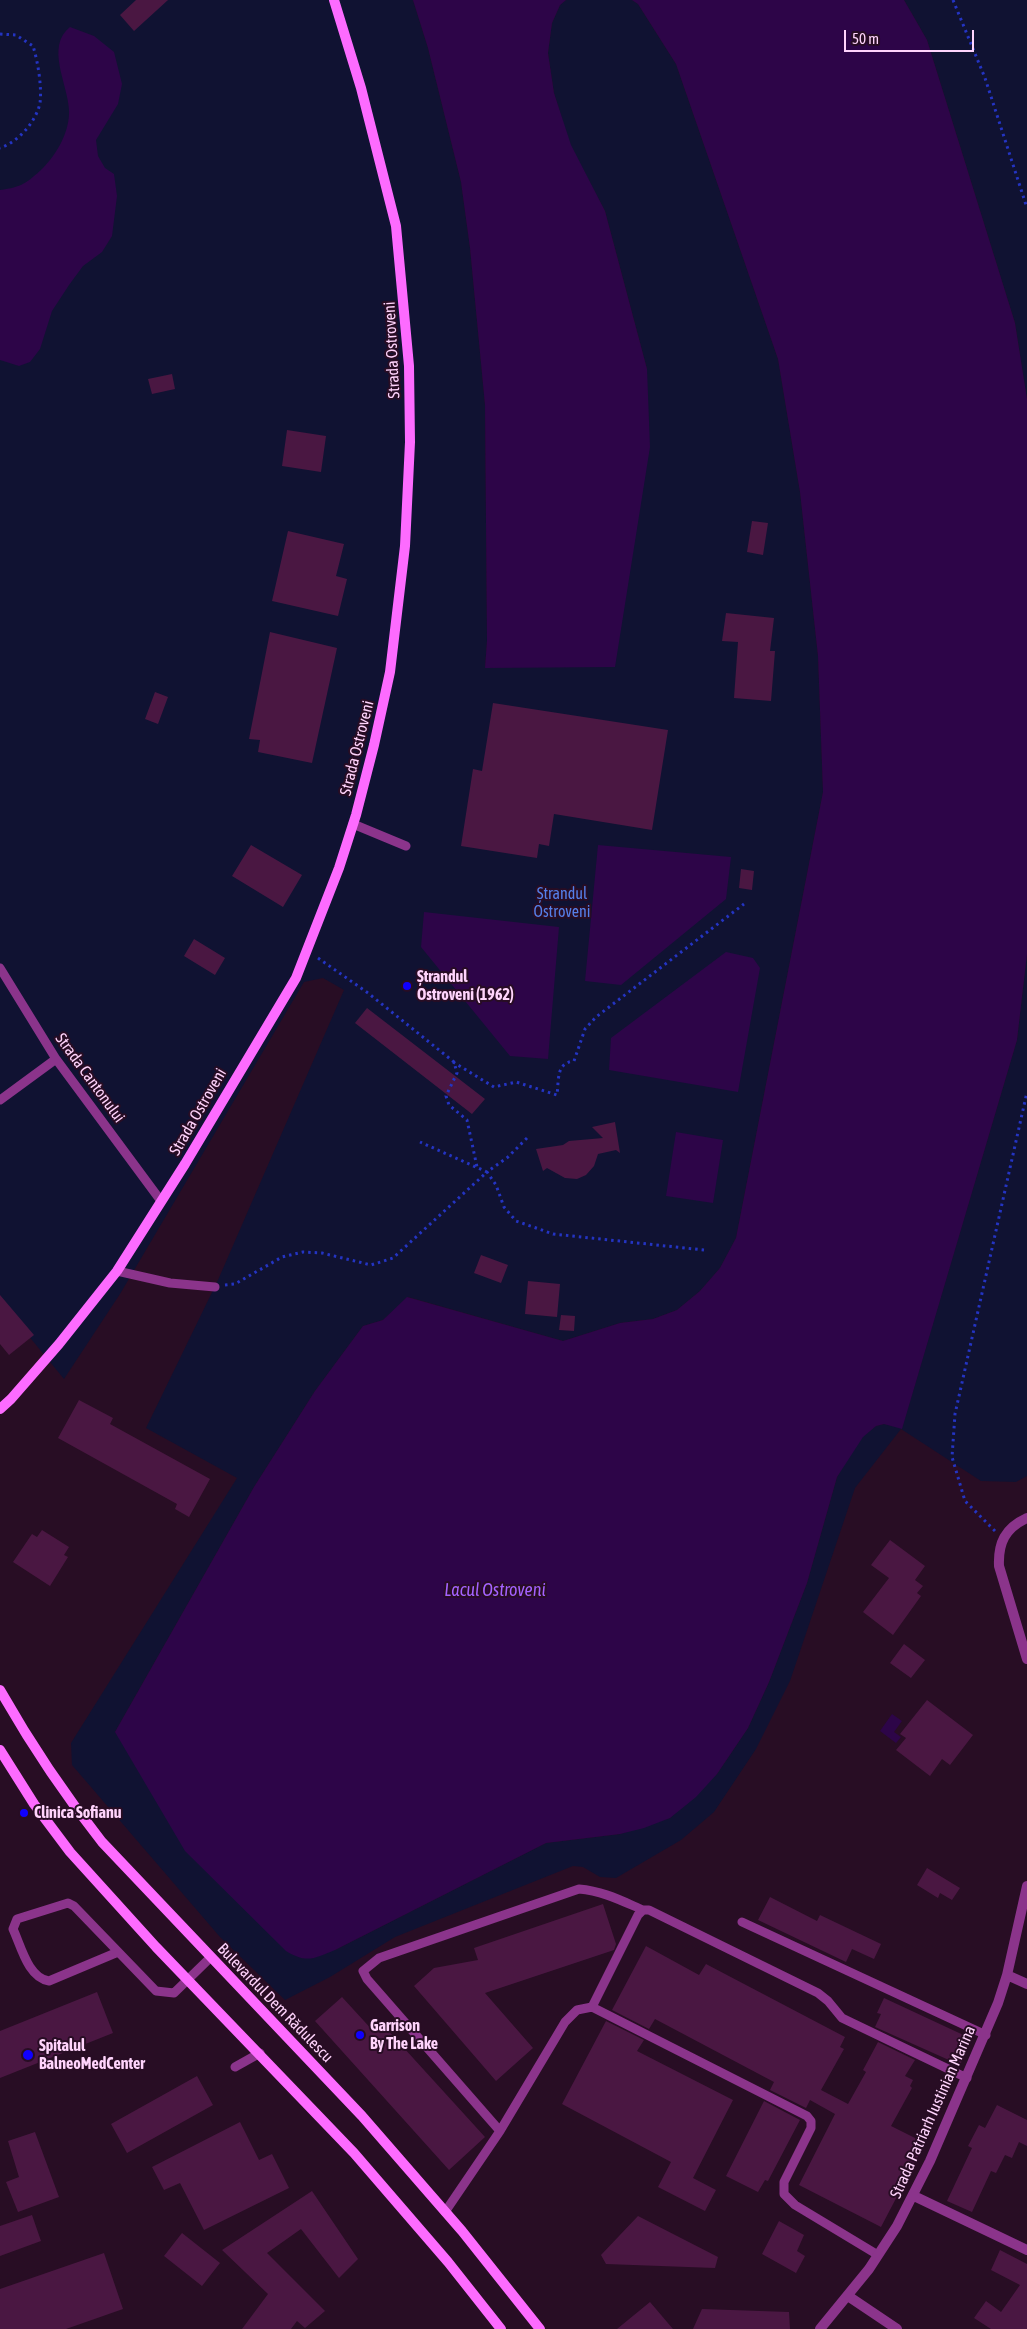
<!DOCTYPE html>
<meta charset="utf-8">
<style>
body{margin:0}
#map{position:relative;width:1027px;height:2329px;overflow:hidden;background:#280d24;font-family:"Asap Condensed",sans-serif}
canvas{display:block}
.scale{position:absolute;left:844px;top:30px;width:130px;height:22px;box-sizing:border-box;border:2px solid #ffd4fc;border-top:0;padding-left:6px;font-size:15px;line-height:18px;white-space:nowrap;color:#ffd4fc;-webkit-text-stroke:4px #280d24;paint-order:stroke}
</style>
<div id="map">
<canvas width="1027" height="2329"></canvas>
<div class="scale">50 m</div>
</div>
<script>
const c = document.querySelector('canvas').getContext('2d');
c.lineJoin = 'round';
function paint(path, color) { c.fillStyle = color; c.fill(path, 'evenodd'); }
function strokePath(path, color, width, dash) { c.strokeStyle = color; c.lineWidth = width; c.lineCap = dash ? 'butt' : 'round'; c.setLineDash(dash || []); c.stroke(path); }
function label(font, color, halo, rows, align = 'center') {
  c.font = font + ' "Asap Condensed",sans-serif'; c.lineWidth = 4; c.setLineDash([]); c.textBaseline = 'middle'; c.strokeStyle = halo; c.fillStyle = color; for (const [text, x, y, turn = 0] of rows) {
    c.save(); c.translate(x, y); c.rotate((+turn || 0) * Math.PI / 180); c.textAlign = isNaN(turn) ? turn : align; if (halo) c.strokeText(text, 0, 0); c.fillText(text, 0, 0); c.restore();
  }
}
paint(new Path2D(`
 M 0,0 L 413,0 L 428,48 L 461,182 L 470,248 L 485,405 L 487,641 L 485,668 L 647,369 L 605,211 L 570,145 L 554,93 L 548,53 L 552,23 L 560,5 L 566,0 L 632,0 L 638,4 L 676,64 L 778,359 L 800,492 L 818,656 L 823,792 L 736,1238 L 720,1268 L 700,1291 L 677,1310 L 653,1319 L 620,1323 L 563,1341 L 408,1297 L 383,1320 L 363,1326 L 315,1391 L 254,1487 L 115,1732 L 335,1950 L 546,1843 L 620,1834 L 670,1818 L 717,1774 L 748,1728 L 769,1682 L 807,1583 L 837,1477 L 849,1456 L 863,1436 L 876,1426 L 884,1424 L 902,1428 L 1017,1040 L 1027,954 L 1027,1476 L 1016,1482 L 981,1481 L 901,1429 L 855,1488 L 790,1681 L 756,1749 L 714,1812 L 681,1840 L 616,1878 L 600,1877 L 583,1867 L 573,1866 L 395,1937 L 330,1977 L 285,2000 L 220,1937 L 72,1765 L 71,1743 L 237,1478 L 146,1428 L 218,1280 L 344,990 L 323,978 L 304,982 L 120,1294 L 64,1379 L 0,1301 Z
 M 904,0 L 1027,0 L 1027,399 L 1015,323 L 927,40 Z`), '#101232');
paint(new Path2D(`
 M 413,0 L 566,0 L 560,5 L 552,23 L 548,53 L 554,93 L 571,145 L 605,211 L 647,369 L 650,447 L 615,667 L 485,668 L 487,641 L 485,405 L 470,248 L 461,182 L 428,48 Z
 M 632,0 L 904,0 L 927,40 L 1015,323 L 1027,399 L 1027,954 L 1017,1040 L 902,1429 L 884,1424 L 876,1426 L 863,1437 L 837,1477 L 807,1583 L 769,1682 L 748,1728 L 717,1774 L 696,1797 L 670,1818 L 644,1828 L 620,1834 L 546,1843 L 335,1950 C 315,1958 307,1964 286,1951 L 185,1851 L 115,1732 L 254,1487 L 315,1391 L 363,1326 L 383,1320 L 407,1297 L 563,1341 L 620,1323 L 653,1319 L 677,1310 L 700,1291 L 720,1268 L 736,1238 L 823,792 L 818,656 L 800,492 L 778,359 L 676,64 L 638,4 Z
 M 70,27 L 94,36 L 114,52 L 122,84 L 118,104 L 96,140 L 98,156 L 105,168 L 114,174 L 117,196 L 112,236 L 102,252 L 83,266 L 69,285 L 52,311 L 40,349 L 30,362 L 19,366 L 0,360 L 0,190 C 22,187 27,183 43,168 C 57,154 70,131 69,110 C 68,84 45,47 70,27 Z
 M 598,845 L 731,857 L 726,899 L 621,985 L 585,981 Z
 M 424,912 L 559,927 L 548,1059 L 510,1056 L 421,947 Z
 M 726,952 L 753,958 L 760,968 L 738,1092 L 609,1070 L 611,1038 Z
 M 676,1132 L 723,1140 L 713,1203 L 666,1196 Z
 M 892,1714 L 902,1721 L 894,1732 L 901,1737 L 896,1743 L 880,1731 Z`), '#2d0548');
paint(new Path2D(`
 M 136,0 L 168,0 L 134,31 L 120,15 Z
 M 172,374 L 175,389 L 152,394 L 148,379 Z
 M 287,430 L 326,436 L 321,472 L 282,466 Z
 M 752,521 L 768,523 L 763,555 L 747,552 Z
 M 288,531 L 344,544 L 336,576 L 347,579 L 338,616 L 272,601 Z
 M 726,613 L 774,618 L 770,651 L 775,651 L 771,701 L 734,698 L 738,642 L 722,641 Z
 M 270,632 L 337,648 L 312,763 L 258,752 L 260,740 L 249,739 Z
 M 155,692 L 168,697 L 158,724 L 145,719 Z
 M 493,703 L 668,730 L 652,830 L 554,814 L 549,846 L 539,844 L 537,858 L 461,846 L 473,769 L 482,771 Z
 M 251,845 L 302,875 L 283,907 L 232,876 Z
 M 741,869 L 754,871 L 752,890 L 739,888 Z
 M 194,939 L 225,958 L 215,975 L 184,956 Z
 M 367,1008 L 485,1099 L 472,1114 L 355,1023 Z
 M 615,1122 L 620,1153 L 616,1150 L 598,1154 L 594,1166 L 586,1175 L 577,1179 L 565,1178 L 547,1168 L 543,1171 L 536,1149 L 563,1145 L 569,1141 L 603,1138 L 592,1127 Z
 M 481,1255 L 508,1265 L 501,1283 L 474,1273 Z
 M 528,1281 L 560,1284 L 557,1317 L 525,1314 Z
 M 0,1295 L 34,1335 L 9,1355 L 0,1344 Z
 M 561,1315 L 575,1316 L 574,1331 L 559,1330 Z
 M 79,1400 L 113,1418 L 110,1424 L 210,1479 L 189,1517 L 175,1509 L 177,1504 L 58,1438 Z
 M 42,1530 L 69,1547 L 64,1555 L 68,1557 L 50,1586 L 13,1562 L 32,1534 L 37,1537 Z
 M 890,1540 L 925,1566 L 915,1580 L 923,1586 L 917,1593 L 921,1596 L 893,1635 L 863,1612 L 889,1578 L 871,1565 Z
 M 904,1644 L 925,1660 L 911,1678 L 890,1663 Z
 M 927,1700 L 973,1735 L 950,1765 L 942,1759 L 930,1776 L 896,1750 L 906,1738 L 900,1734 Z
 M 927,1868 L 960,1888 L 952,1900 L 940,1893 L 938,1898 L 917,1885 Z
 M 770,1897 L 817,1921 L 820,1915 L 881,1944 L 874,1959 L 852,1949 L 846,1962 L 758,1920 Z
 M 603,1904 L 616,1944 L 614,1950 L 485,1993 L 533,2048 L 496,2081 L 414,1986 L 434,1968 L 478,1960 L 474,1948 Z
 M 646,1946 L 699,1975 L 706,1964 L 845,2037 L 840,2047 L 844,2049 L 821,2090 L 848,2104 L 866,2072 L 863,2070 L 878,2042 L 915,2060 L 905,2076 L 913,2080 L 910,2086 L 912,2088 L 891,2126 L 925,2143 L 881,2227 L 799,2185 L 835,2114 L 810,2100 L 806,2108 L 770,2090 L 774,2082 L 655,2019 L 649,2029 L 612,2010 Z
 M 97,1992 L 113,2033 L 0,2078 L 0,2031 Z
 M 342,1997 L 375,2033 L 383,2025 L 485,2137 L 449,2170 L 315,2021 Z
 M 884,1998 L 972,2039 L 960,2065 L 875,2027 L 881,2014 L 877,2013 Z
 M 606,2021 L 644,2040 L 637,2051 L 733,2100 L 693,2178 L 716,2190 L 705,2211 L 658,2187 L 671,2162 L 562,2104 Z
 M 197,2076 L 213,2105 L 127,2153 L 111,2124 Z
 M 764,2101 L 800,2120 L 768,2181 L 765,2180 L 758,2192 L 726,2176 Z
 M 997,2105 L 1027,2120 L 1027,2146 L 1019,2142 L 1012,2158 L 1005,2155 L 996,2173 L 991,2171 L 972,2212 L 947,2201 L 972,2148 L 968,2146 L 979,2125 L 985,2128 Z
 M 240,2122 L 259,2160 L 272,2154 L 289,2188 L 204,2230 L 180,2183 L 164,2190 L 152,2167 Z
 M 35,2132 L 59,2197 L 18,2212 L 6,2182 L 19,2177 L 8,2141 Z
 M 312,2191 L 358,2259 L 339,2278 L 301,2229 L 267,2253 L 325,2311 L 305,2328 L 297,2321 L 291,2329 L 242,2329 L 268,2294 L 222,2250 Z
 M 32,2215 L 41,2241 L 0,2256 L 0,2226 Z
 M 638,2216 L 718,2257 L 715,2268 L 606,2264 L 601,2255 Z
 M 779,2221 L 804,2235 L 797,2251 L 805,2256 L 796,2273 L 762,2254 Z
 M 182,2233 L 220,2263 L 202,2286 L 164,2256 Z
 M 1000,2250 L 1027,2264 L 1027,2329 L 991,2329 L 974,2318 L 986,2301 L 1001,2312 L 1020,2285 L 991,2270 Z
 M 104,2253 L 123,2309 L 66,2329 L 0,2329 L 0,2289 Z
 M 650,2302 L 673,2329 L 617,2329 Z
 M 702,2309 L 789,2312 L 790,2329 L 693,2329 Z`), '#4a1742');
strokePath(new Path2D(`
 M 953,0 L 985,78 L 1027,208
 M 0,34 L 16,35 L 33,46 C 38,62 42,87 40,103 C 36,122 18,142 0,148
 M 318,958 L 368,993 L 454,1062 L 457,1073 L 446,1096 L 449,1105 L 467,1120 L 477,1167
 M 453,1062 L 494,1087 L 516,1082 L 557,1095 C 559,1079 556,1063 574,1061 L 585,1029 L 596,1017 L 744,904
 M 527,1138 L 508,1157 L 487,1172 L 496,1185 L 504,1207 L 516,1221 L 539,1229 L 553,1234 L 704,1250
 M 225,1285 L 235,1284 L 282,1257 L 303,1252 L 322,1253 L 371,1265 L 393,1258 L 487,1172 L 420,1142
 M 995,1531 L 965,1501 L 952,1457 L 955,1414 L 1027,1092`), '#2434c2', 3, [2.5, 4]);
strokePath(new Path2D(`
 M 353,824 L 406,846
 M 0,968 L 56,1059 L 161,1201
 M 0,1100 L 56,1059
 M 117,1271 L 170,1283 L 215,1287
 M 742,1922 L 986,2035
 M 118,1952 L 49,1981 C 28,1978 21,1946 13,1929 L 17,1919 L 68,1903 L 74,1906 L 156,1991 L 174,1993 L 211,1957
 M 592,2007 L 807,2116 L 811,2121 L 811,2128 L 784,2182 L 784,2194 L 795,2205 L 878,2255
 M 235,2067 L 260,2053
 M 500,2131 L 367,1979 L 363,1971 L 379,1958 L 579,1889 C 603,1891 622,1901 643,1910
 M 445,2212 L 500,2131 L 565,2022 L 577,2010 L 592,2007 L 638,1915 L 643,1910 L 649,1910 L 818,1993 L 828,2001 L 842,2018 L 967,2078`), '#8b348b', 9);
strokePath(new Path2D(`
 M 1027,1518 C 1005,1528 998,1543 999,1566 L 1027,1659
 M 1007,1975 L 1027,1984
 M 914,2196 L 1027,2250
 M 848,2296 L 897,2329
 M 820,2329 L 869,2269 L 897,2226 L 930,2161 L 998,2003 L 1007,1975 L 1027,1886`), '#8b348b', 10);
strokePath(new Path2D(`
 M 0,1409 L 11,1399 L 59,1344 L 117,1271 L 185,1164 L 296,978 L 339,868 L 356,815 L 374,745 L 390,672 L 405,546 L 410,442 L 409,366 L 396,226 L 361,88 L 334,0
 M 0,1690 C 30,1743 64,1794 102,1842 L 362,2116 L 462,2231 L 540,2329
 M 0,1750 L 34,1804 L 70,1852 L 156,1947 L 354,2153 L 448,2262 L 501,2329`), '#fd6bff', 10);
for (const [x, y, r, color] of [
 [407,986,5,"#1000ff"],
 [24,1813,5,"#1000ff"],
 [360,2035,5,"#1000ff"],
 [28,2055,6,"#1000ff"]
]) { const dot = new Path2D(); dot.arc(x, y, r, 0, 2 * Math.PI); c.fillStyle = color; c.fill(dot); strokePath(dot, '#280d24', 2); }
label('16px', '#ffd4fc', '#280d24', [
 ["Strada Ostroveni",392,350,-93],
 ["Strada Ostroveni",357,748,-76],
 ["Strada Cantonului",90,1078,54],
 ["Strada Ostroveni",198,1112,-60],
 ["Bulevardul Dem Rădulescu",275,2003,46],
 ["Strada Patriarh Iustinian Marina",933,2112,-66]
]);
label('16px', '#5580ea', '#280d24', [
 ["Ștrandul",562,894],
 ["Ostroveni",562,912]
]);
label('bold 16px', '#ffd4fc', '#280d24', [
 ["Ștrandul",417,977],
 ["Ostroveni (1962)",417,995],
 ["Clinica Sofianu",34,1813],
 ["Garrison",370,2026],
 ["By The Lake",370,2044],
 ["Spitalul",39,2046],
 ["BalneoMedCenter",39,2064]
], 'left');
label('italic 18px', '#a562ff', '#280d24', [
 ["Lacul Ostroveni",495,1590]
]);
</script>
